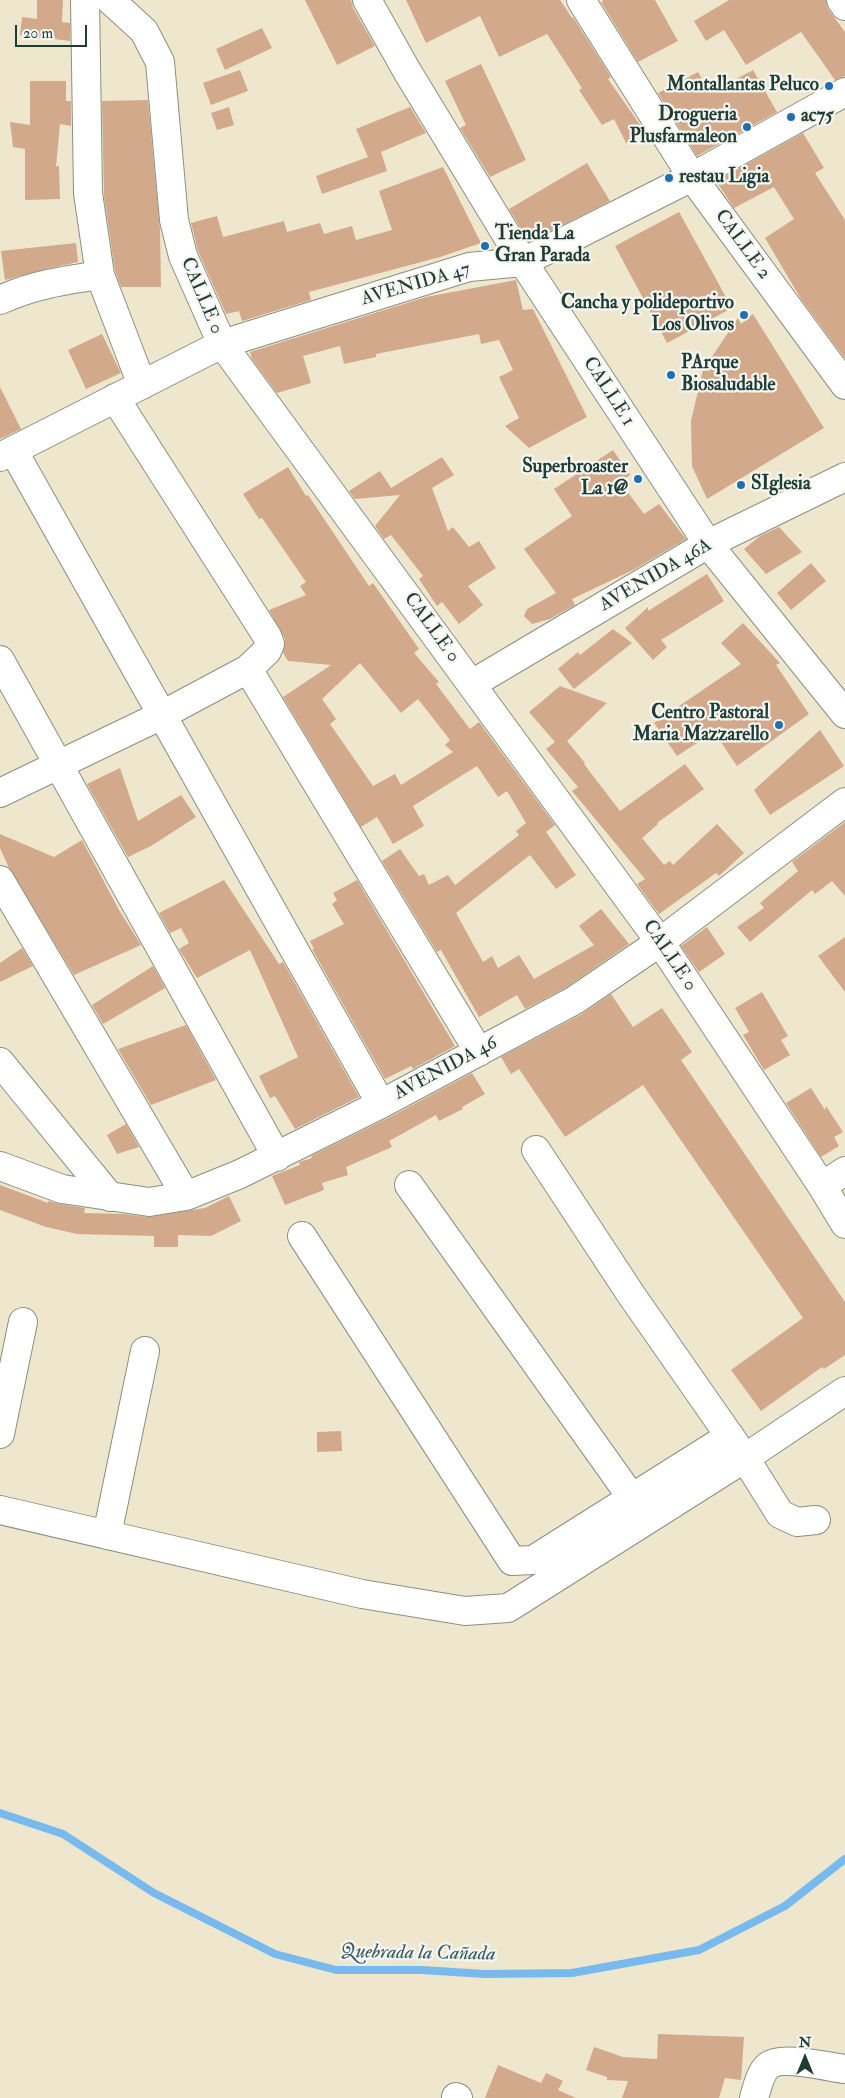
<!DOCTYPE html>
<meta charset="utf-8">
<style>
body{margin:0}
#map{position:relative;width:845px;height:2098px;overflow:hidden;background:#eee7ce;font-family:"IM FELL Double Pica",serif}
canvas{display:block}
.north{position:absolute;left:780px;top:2033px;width:50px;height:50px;-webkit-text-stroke:4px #f6f6f2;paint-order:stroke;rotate:0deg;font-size:14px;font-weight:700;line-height:20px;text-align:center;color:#1f3d34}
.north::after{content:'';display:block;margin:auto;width:18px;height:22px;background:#1f3d34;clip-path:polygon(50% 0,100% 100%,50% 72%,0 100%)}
.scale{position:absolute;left:15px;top:25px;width:72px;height:22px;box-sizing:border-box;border:2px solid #1f3d34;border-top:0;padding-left:6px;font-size:15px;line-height:18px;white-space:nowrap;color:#1f3d34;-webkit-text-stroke:4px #f6f6f2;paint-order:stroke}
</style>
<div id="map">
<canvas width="845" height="2098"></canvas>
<div class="north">N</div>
<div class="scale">20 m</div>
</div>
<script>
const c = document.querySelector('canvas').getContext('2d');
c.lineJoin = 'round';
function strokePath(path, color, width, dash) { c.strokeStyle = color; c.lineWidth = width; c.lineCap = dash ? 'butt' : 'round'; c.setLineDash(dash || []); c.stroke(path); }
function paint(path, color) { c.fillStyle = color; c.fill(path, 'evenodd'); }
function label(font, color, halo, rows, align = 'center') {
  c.font = font + ' "IM FELL Double Pica",serif'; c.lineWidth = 4.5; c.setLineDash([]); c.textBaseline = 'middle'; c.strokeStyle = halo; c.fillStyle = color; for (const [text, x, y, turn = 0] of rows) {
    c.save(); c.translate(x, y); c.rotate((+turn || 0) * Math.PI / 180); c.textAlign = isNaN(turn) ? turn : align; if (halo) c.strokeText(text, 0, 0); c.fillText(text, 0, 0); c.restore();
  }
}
strokePath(new Path2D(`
 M 0,1813 L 63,1834 L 154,1893 L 275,1954 L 336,1970 L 422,1970 L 485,1974 L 572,1973 L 699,1950 L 785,1906 L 845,1859`), '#78baed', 8);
paint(new Path2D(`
 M 37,0 L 63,0 L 62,22 L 70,23 L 70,41 L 20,35 L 22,17 L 37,19 Z
 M 305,0 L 351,0 L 353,8 L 375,46 L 337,65 Z
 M 406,0 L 560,0 L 572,18 L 573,17 L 611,77 L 608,79 L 645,132 L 626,143 L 614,119 L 602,125 L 579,90 L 582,88 L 547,34 L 499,57 L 480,16 L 426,43 Z
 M 604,0 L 655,0 L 678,41 L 638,62 L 601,2 Z
 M 729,0 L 826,0 L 828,9 L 845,32 L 845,76 L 835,80 L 801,32 L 746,65 L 724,30 L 706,41 L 694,21 Z
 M 262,28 L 272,48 L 225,70 L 216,49 Z
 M 481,64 L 526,160 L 490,177 L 460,128 L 466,125 L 445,81 Z
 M 240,70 L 248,91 L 211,105 L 203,83 Z
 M 753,70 L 777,112 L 697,156 L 658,93 L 698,72 L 710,93 Z
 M 30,81 L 66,81 L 66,101 L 71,101 L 71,126 L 60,124 L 56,166 L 59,166 L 60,199 L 25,200 L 25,149 L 13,147 L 10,122 L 30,125 Z
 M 148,100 L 160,230 L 161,287 L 121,287 L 115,271 L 104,196 L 102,101 Z
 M 229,107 L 234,125 L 217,130 L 211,113 Z
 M 410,107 L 426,133 L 381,152 L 387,171 L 322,194 L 316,176 L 368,157 L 356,129 Z
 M 803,133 L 824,168 L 815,173 L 845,220 L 845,359 L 801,299 L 765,238 L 794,219 L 774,187 L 734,208 L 716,181 Z
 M 587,163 L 610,201 L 529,242 L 509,209 Z
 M 443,167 L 481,243 L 440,257 L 309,292 L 311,300 L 242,321 L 239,311 L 226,314 L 198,251 L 191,223 L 217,216 L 223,237 L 284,221 L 287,232 L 320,223 L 324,234 L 352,226 L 356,240 L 392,230 L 379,191 Z
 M 679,212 L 732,308 L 667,343 L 615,246 Z
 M 76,243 L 78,262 L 46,269 L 5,280 L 1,251 Z
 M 516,280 L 523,310 L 533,309 L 587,417 L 529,448 L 505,426 L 519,418 L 499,377 L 513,370 L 499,340 L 481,344 L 479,334 L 376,354 L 376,357 L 344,364 L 340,346 L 303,356 L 311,383 L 277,393 L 252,359 L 250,352 L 426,297 Z
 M 753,314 L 824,428 L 707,499 L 692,466 L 691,421 L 703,370 L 738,318 L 741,324 Z
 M 102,334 L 121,373 L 86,389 L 68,350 Z
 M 0,387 L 21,429 L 0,439 Z
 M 613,450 L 630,475 L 620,482 L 644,514 L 659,504 L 686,539 L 633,570 L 572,599 L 575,605 L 550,619 L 532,624 L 524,616 L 527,609 L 556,593 L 524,549 L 572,516 L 554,489 Z
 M 442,457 L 454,475 L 432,488 L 448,531 L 453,527 L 469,547 L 479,541 L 496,568 L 468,586 L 483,605 L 459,624 L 442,602 L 437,606 L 419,579 L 423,576 L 391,535 L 384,539 L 375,526 L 400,495 L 355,499 L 349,491 L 380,471 L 391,488 Z
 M 288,467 L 306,496 L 308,495 L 369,586 L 373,583 L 419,649 L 414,653 L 439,682 L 436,684 L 470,729 L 479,722 L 555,825 L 546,832 L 576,875 L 556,889 L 530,855 L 456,913 L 483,962 L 492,956 L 498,968 L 519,955 L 534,979 L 594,945 L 579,926 L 601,909 L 629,944 L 567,987 L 525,1009 L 517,995 L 479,1017 L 441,950 L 437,952 L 382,861 L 400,849 L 419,876 L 424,874 L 429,885 L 448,875 L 455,885 L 519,835 L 516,831 L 526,823 L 507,791 L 498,797 L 477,766 L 413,806 L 424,826 L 393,844 L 377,817 L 361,827 L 283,697 L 331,665 L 288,661 L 283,653 L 285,639 L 269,610 L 306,595 L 300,586 L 306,582 L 262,518 L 259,519 L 243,494 ZM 360,663 L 401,713 L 418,699 L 450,740 L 445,745 L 453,752 L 401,785 L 395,774 L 373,786 L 330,724 L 336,719 L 322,699 Z
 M 779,527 L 802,552 L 766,574 L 744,549 L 760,536 Z
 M 811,563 L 826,581 L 791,610 L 777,593 Z
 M 707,574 L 724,601 L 661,640 L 667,647 L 653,660 L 625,628 L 648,607 L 648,611 Z
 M 743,623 L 780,663 L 776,665 L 809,714 L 737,766 L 714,732 L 677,756 L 654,723 L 741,664 L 721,643 Z
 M 613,629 L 632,643 L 574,689 L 558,669 L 578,652 L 580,655 Z
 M 560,686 L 607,703 L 567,741 L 585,763 L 584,764 L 620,811 L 685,764 L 704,789 L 657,823 L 658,824 L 642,838 L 664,865 L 670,861 L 673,865 L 717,824 L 744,853 L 719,876 L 716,873 L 659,914 L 637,884 L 645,879 L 572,791 L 578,787 L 546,749 L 555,742 L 529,712 Z
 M 820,730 L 844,766 L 770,815 L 754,790 Z
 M 120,768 L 138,821 L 181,795 L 196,817 L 151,846 L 128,857 L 87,784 Z
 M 845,822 L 845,896 L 832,881 L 815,894 L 812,890 L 750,942 L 737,927 L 764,908 L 760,903 L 798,871 L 792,862 Z
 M 0,834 L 54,857 L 82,840 L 119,910 L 141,945 L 74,975 L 9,868 L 0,848 Z
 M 224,880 L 279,964 L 283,962 L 359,1097 L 295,1129 L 275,1096 L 270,1098 L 259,1076 L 298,1057 L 250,950 L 197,978 L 179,949 L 189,943 L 181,928 L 170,933 L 159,913 Z
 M 357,880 L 455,1046 L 413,1069 L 411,1066 L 385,1079 L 312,949 L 314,949 L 310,941 L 344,924 L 332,904 L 337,900 L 333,893 Z
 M 707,927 L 725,954 L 699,972 L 681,946 Z
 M 845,937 L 845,992 L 818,956 Z
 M 22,948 L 33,966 L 0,982 L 0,963 Z
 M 153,966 L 165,988 L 103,1024 L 92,1005 Z
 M 762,992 L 788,1036 L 781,1040 L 790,1055 L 764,1070 L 743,1035 L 749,1032 L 735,1008 Z
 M 611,994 L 633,1027 L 662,1008 L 692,1052 L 681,1060 L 845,1302 L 845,1355 L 824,1369 L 822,1367 L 761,1411 L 731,1370 L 803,1318 L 643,1085 L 565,1137 L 519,1069 L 511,1074 L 501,1057 L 582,1014 Z
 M 186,1025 L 216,1080 L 151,1105 L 118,1049 Z
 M 472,1073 L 485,1094 L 462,1107 L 463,1109 L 439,1121 L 436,1115 L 389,1141 L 392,1147 L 346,1167 L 348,1175 L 322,1183 L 324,1190 L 285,1205 L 272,1176 L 300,1165 L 299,1162 L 312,1158 L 311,1156 L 392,1116 Z
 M 811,1088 L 825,1110 L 826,1106 L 843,1132 L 834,1137 L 839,1146 L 821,1157 L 786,1103 Z
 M 126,1124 L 139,1147 L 117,1154 L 107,1135 Z
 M 0,1185 L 48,1203 L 48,1201 L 60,1204 L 85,1208 L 84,1213 L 125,1214 L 147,1217 L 205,1208 L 229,1196 L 241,1221 L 211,1236 L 178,1235 L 178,1247 L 154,1247 L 154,1236 L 77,1234 L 46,1227 L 0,1210 Z
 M 341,1431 L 342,1451 L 317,1452 L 317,1432 Z
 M 658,2034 L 744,2037 L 741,2080 L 725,2078 L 719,2098 L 622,2098 L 628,2081 L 607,2080 L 607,2077 L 586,2070 L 594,2047 L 623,2057 L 657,2059 Z
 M 498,2065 L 541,2083 L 546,2073 L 563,2081 L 558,2090 L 576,2098 L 485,2098 Z`), '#d2a98b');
const minor = new Path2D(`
 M 85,0 L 88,193 L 100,275 L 142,385
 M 110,0 L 144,31 L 160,62 L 174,220 L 183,256 L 222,344 L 660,942 L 822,1186 L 845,1224
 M 367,0 L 407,71 L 523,262 L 708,544 L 845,714
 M 581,0 L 692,177 L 845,385
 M 841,0 L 845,6
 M 0,300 C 32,285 66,280 100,275
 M 13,450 L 381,1104
 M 0,457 L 222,344 L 469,267 L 523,262 L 692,177 L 845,92
 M 0,660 L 277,1157
 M 248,669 L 479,1052
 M 472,684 L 708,544 L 845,477
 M 0,793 L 162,715 L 248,669 L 267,651 L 270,644 L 267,636 L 115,398
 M 0,880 L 186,1196
 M 0,1062 L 110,1197
 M 536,1150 L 632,1296 L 745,1458 L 780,1514 L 797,1522 L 816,1520
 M 0,1166 L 62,1189 L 149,1202 L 186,1196 L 240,1174 L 381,1104 L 575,1000 L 660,942 L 845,802
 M 409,1185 L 632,1498
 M 822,1186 L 845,1171
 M 302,1236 L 512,1561 L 533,1560 L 730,1436
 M 0,1434 L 23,1322
 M 0,1510 L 362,1594 L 465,1611 L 508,1608 L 745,1458 L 845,1391
 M 107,1535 L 145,1351
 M 456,2097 L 458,2098
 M 754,2098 C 757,2088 760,2073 768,2066 C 781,2055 828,2067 845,2069`);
strokePath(minor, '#869281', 30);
strokePath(minor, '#fff', 28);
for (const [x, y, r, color] of [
 [829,86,5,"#1f6fb2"],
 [791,117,5,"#1f6fb2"],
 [747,127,5,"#1f6fb2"],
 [669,178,5,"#1f6fb2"],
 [485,246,5,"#1f6fb2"],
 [744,315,5,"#1f6fb2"],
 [671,375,5,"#1f6fb2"],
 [638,479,5,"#1f6fb2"],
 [741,485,5,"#1f6fb2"],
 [779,725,5,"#1f6fb2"]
]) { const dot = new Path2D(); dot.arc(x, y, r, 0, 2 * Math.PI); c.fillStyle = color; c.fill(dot); strokePath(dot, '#f6f6f2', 2); }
label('bold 19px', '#1f3d34', '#f6f6f2', [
 ["Montallantas Peluco",819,86],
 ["Drogueria",737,116],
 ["Plusfarmaleon",737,138],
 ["ac75",801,117,"left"],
 ["restau Ligia",679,178,"left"],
 ["Tienda La",495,235,"left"],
 ["Gran Parada",495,257,"left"],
 ["Cancha y polideportivo",734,304],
 ["Los Olivos",734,326],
 ["PArque",681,364,"left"],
 ["Biosaludable",681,386,"left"],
 ["Superbroaster",628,468],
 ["La 1@",628,490],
 ["SIglesia",751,485,"left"],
 ["Centro Pastoral",769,714],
 ["Maria Mazzarello",769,736]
], 'right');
label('19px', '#1f3d34', '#f6f6f2', [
 ["CALLE 2",742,245,54],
 ["AVENIDA 47",416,285,-16],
 ["CALLE 0",201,296,67],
 ["CALLE 1",608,392,57],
 ["AVENIDA 46A",656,576,-30],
 ["CALLE 0",431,628,54],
 ["CALLE 0",669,956,56],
 ["AVENIDA 46",446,1069,-28]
]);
label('italic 20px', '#355c62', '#f6f6f2', [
 ["Quebrada la Cañada",418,1954,1]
]);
</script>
